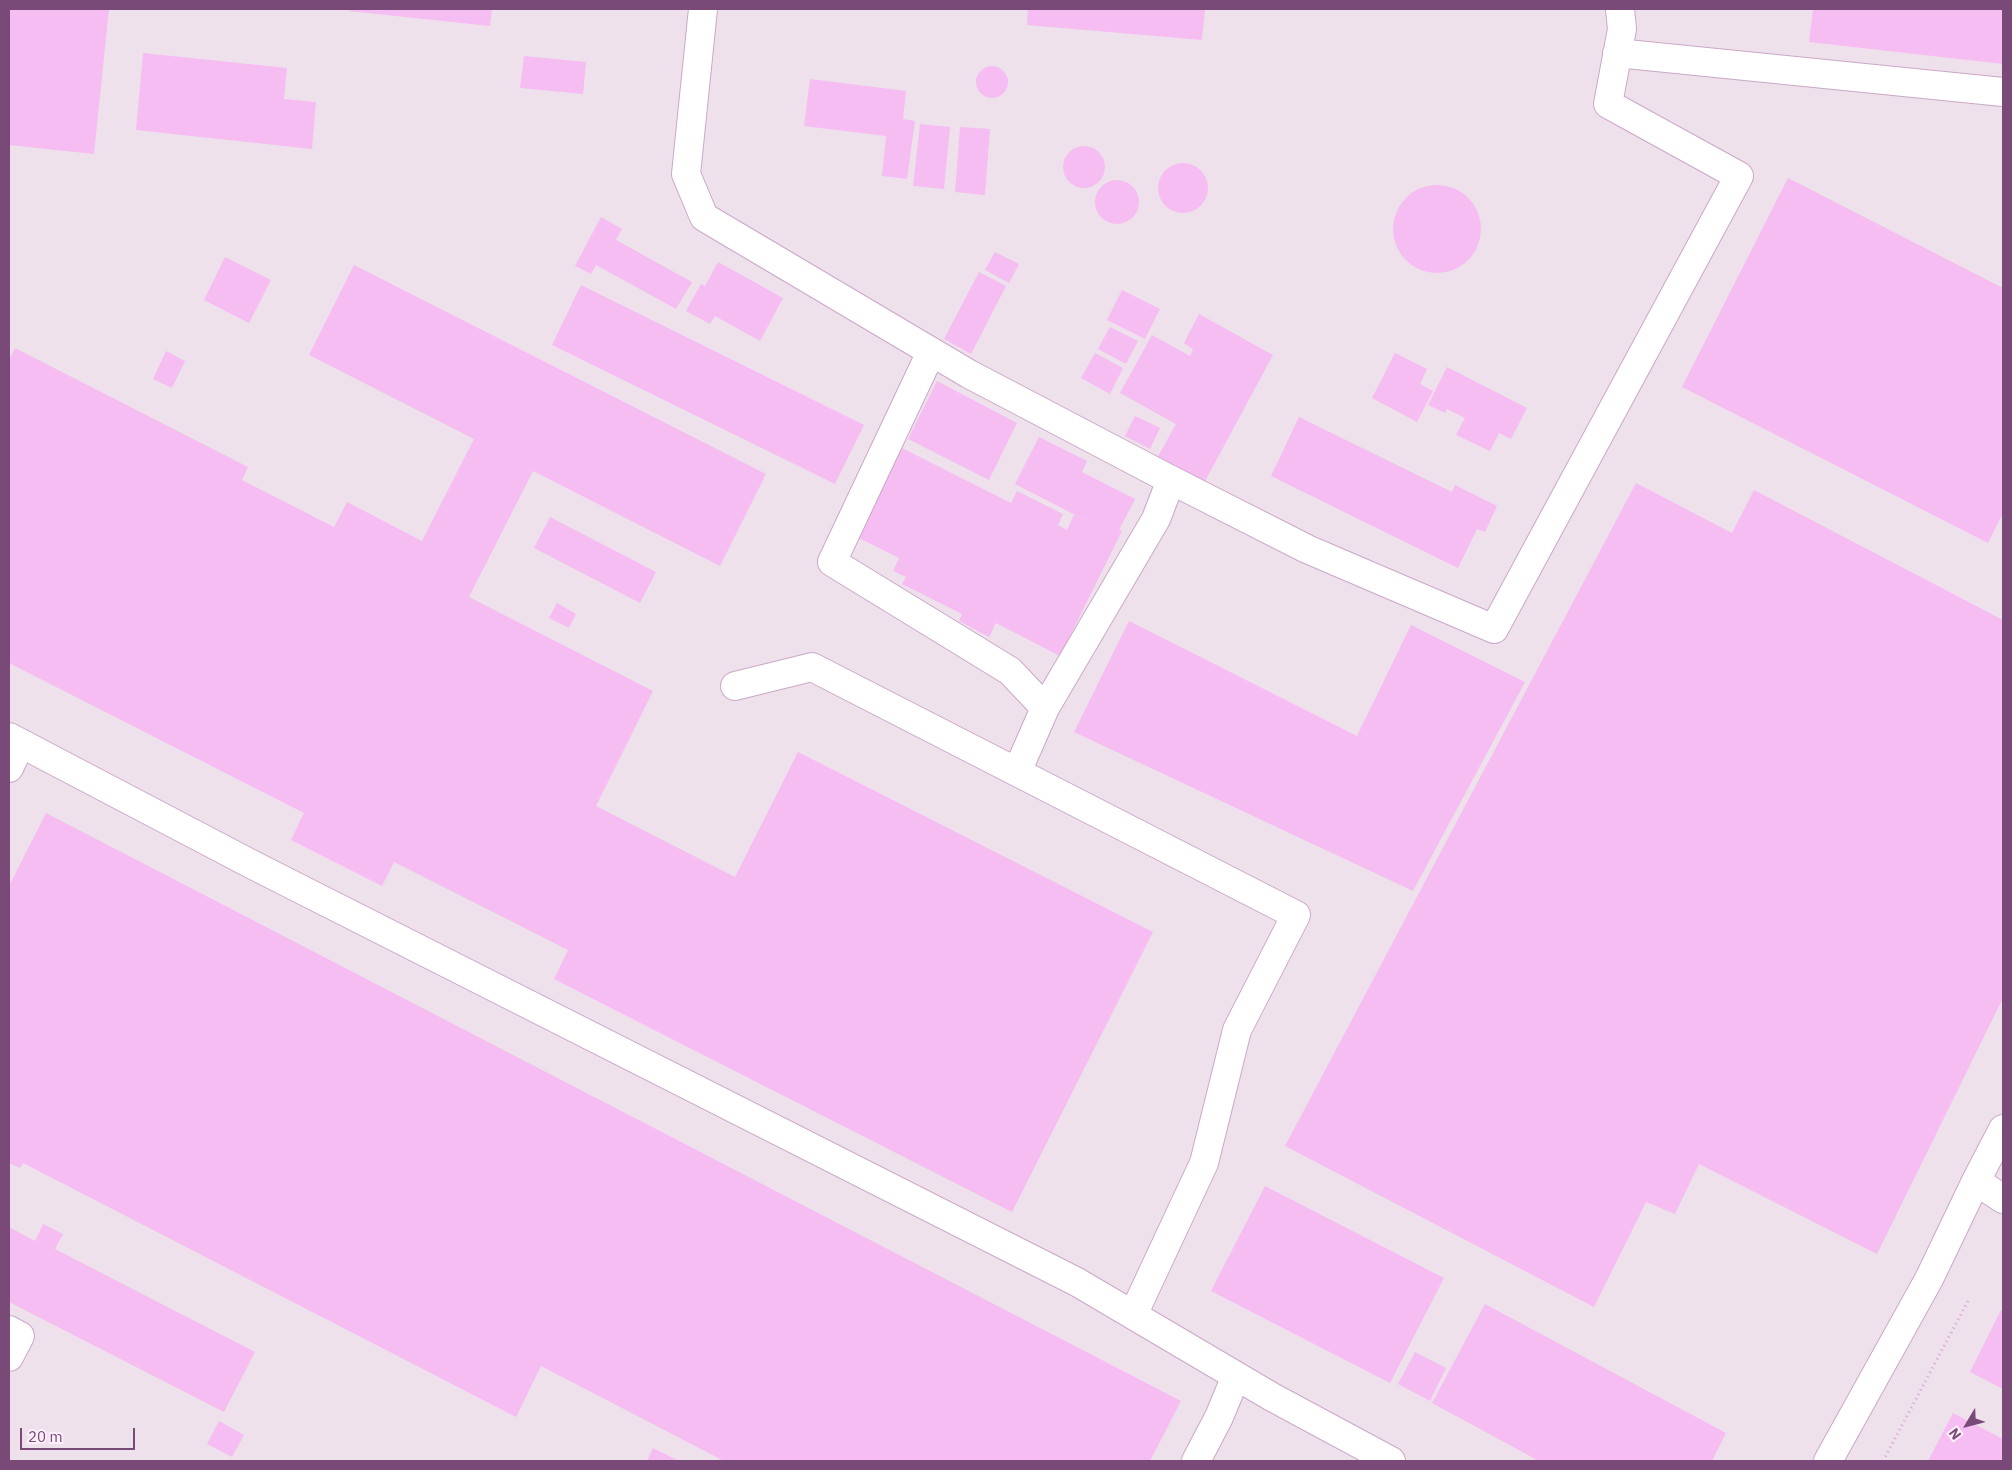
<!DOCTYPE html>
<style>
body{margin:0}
#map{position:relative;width:2012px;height:1470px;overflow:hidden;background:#fee7f7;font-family:"IBM Plex Sans",sans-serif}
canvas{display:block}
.frame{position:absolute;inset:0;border:10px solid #794978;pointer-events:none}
.north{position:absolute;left:1942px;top:1400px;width:50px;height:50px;-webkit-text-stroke:4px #ffeffa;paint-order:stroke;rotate:233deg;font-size:14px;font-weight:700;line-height:20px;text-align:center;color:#794978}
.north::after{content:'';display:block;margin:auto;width:18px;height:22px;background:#794978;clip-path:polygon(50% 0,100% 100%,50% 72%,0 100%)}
.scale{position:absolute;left:20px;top:1428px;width:115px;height:22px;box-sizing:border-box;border:2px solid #794978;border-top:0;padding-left:6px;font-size:15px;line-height:18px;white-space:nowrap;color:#794978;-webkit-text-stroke:4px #ffeffa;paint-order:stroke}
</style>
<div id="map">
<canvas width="2012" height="1470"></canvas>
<div class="frame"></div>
<div class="north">N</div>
<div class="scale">20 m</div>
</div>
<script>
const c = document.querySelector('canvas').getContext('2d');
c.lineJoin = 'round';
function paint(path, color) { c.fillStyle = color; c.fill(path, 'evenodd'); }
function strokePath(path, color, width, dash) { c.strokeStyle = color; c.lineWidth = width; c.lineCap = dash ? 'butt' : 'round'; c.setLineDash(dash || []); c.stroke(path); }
paint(new Path2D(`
 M 9,9 L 2003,9 L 2003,1461 L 9,1461 Z`), '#eee1ec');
paint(new Path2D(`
 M 9,9 L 109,9 L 94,154 L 9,145 Z
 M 350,9 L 492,9 L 490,26 L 349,11 Z
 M 1028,9 L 1205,9 L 1202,40 L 1027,25 Z
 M 1813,9 L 2003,9 L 2003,64 L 1809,42 Z
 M 143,53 L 287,68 L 284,99 L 316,102 L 312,149 L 136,130 Z
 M 524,56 L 586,62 L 583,94 L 520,88 Z
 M976 82a16 16 0 1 1 32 0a16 16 0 1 1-32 0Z
 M 810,79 L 906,91 L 903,119 L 915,121 L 907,179 L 882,176 L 886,136 L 804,126 Z
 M 920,124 L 950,127 L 944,189 L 913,186 Z
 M 960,127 L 990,129 L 985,195 L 955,192 Z
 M1063 167a21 21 0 1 1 42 0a21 21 0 1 1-42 0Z
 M1158 188a25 25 0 1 1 50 0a25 25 0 1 1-50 0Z
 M 1788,178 L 2003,288 L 2003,513 L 1988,543 L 1682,387 Z
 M1095 202a22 22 0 1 1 44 0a22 22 0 1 1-44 0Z
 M1393 229a44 44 0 1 1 88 0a44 44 0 1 1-88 0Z
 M 601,217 L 622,229 L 616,240 L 692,282 L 676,309 L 596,265 L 591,274 L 575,266 Z
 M 995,252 L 1019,264 L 1009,283 L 985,270 Z
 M 225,257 L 271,280 L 249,323 L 204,300 Z
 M 718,262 L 783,298 L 760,341 L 715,316 L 710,324 L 686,311 L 701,284 L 705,286 Z
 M 354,265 L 766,474 L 720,566 L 533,471 L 469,597 L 653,691 L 596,806 L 735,877 L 798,752 L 1153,932 L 1012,1212 L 554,979 L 568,950 L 394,862 L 382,886 L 291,840 L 304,813 L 9,663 L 9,360 L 15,348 L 248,467 L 242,480 L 334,527 L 347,502 L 422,541 L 474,439 L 309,355 Z
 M 979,272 L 1006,286 L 971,354 L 944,339 Z
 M 581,285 L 864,425 L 835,484 L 552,345 Z
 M 1122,290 L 1160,309 L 1145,339 L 1107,320 Z
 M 1199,314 L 1273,355 L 1204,483 L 1157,458 L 1176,424 L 1120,393 L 1152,335 L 1190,356 L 1193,349 L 1184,343 Z
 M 1110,327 L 1138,341 L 1126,364 L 1098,349 Z
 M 166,351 L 185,361 L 172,388 L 153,379 Z
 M 1095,353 L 1123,368 L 1110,394 L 1081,378 Z
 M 1395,353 L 1427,369 L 1420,384 L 1433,391 L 1417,422 L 1372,398 Z
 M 1447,367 L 1527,408 L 1511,439 L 1499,433 L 1490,451 L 1456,435 L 1465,418 L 1447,409 L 1445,413 L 1428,405 Z
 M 937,381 L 1017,423 L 989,480 L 908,439 Z
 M 1135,416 L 1160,428 L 1150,449 L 1125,436 Z
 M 1299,417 L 1452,492 L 1455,485 L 1497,506 L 1485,532 L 1477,529 L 1458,568 L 1271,476 Z
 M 1039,437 L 1087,461 L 1082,472 L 1135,499 L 1119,530 L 1122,531 L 1060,656 L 996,623 L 989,637 L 959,621 L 962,614 L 902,584 L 906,577 L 893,571 L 899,558 L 857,537 L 902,448 L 1011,503 L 1017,491 L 1063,514 L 1058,525 L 1067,530 L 1074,515 L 1089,522 L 1015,484 Z
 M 1636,483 L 1732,533 L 1754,490 L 2003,620 L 2003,998 L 1877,1254 L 1699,1164 L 1675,1214 L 1646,1202 L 1594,1307 L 1285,1146 Z
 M 550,517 L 656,572 L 640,603 L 534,548 Z
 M 557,603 L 576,614 L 569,628 L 549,618 Z
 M 1129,621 L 1357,736 L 1411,625 L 1525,682 L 1413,891 L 1074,732 Z
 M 46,813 L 1181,1401 L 1150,1461 L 724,1461 L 541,1366 L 516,1417 L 23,1163 L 20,1168 L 9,1163 L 9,886 Z
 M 1265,1186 L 1444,1278 L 1390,1383 L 1211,1291 Z
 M 43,1224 L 63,1234 L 55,1249 L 255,1352 L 224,1412 L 9,1302 L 9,1227 L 35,1241 Z
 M 1485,1304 L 1726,1433 L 1712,1461 L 1539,1461 L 1432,1403 Z
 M 2001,1310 L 2003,1311 L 2003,1389 L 1970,1372 Z
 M 1415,1352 L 1446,1368 L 1430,1401 L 1398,1384 Z
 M 1953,1413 L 2003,1439 L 2003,1461 L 1928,1461 Z
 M 219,1421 L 244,1435 L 232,1457 L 207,1444 Z
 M 653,1448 L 679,1461 L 647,1461 Z`), '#f5bdf1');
const minor = new Path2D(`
 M 703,9 L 686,174 L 704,217 L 969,374 L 1171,480 L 1307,549 L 1494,629 L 1739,176 L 1608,104 L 1622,29 L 1620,9
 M 1617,53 L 2003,92
 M 931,352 L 832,562 L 1010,671 L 1045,708 L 1017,772
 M 735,686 L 812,667 L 1296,915 L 1237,1030 L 1204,1163 L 1133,1315
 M 1045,708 L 1156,519 L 1171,480
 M 9,737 L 253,865 L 1077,1282 L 1272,1397 L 1391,1461
 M 9,768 L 21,743
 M 1976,1181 L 2003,1199
 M 9,1330 L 20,1336 L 9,1357
 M 1196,1461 L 1219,1417 L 1236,1376
 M 1828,1461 L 1929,1279 L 1976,1181 L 2003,1129`);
strokePath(minor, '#cca7c8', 30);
strokePath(new Path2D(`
 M 1790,1461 L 1792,1457
 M 1883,1461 L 1968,1301`), '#daa0d7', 3, [1, 4]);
strokePath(minor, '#fff', 28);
</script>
